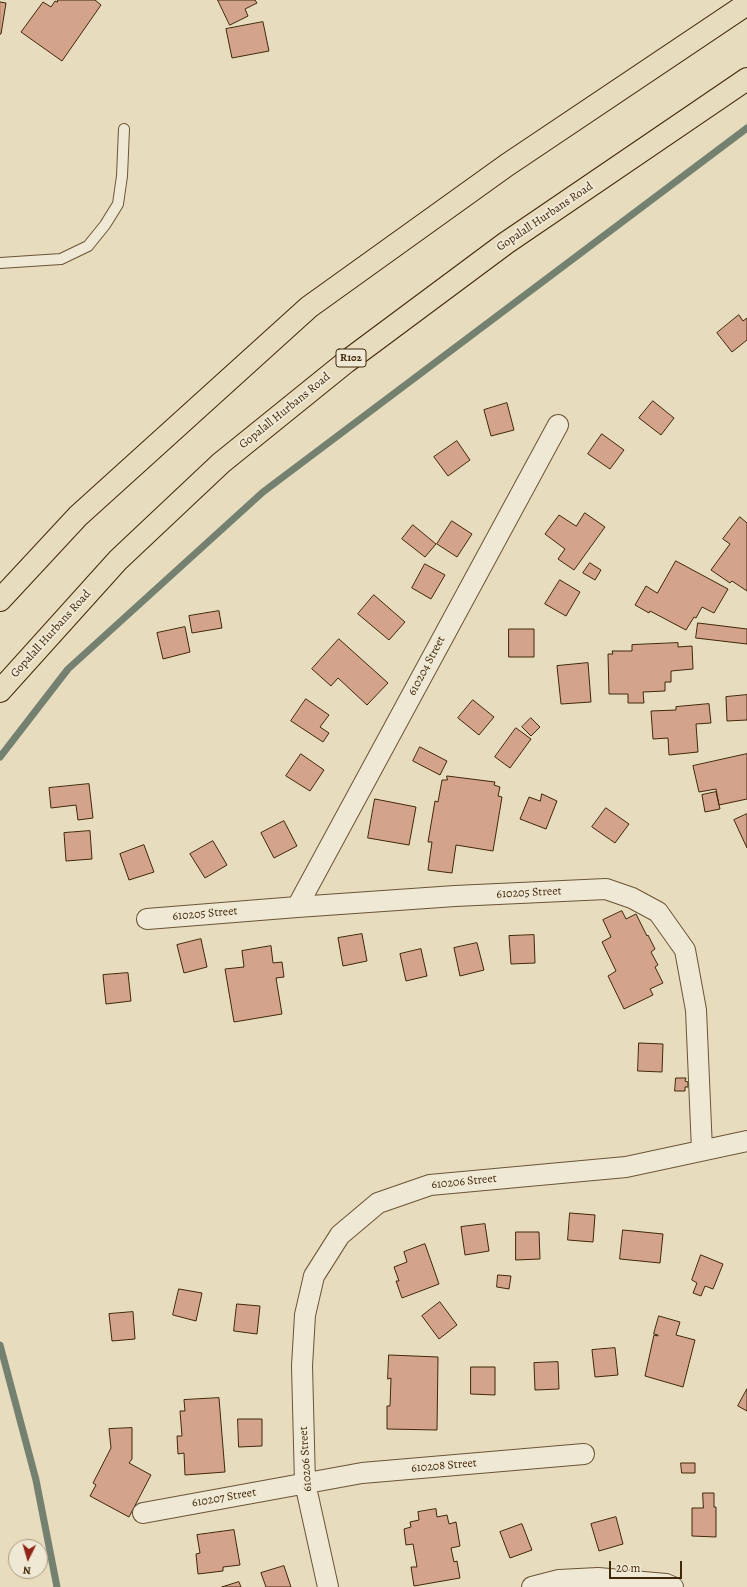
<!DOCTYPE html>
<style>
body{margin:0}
#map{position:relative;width:747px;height:1587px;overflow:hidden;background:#e7dcbd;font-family:Alegreya,serif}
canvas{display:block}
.north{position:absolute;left:8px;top:1539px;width:40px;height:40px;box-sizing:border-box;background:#efe8d4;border:1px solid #a99b83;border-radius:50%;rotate:185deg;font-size:11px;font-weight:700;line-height:16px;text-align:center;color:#402809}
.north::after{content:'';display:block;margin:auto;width:14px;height:18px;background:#8f2418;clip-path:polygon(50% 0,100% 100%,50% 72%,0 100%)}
.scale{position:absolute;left:609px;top:1561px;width:73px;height:18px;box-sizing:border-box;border:2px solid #402809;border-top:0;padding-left:5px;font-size:12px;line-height:14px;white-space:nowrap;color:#402809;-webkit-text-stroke:3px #efe8d4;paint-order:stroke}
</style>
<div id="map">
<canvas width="747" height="1587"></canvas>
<div class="north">N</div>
<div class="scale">20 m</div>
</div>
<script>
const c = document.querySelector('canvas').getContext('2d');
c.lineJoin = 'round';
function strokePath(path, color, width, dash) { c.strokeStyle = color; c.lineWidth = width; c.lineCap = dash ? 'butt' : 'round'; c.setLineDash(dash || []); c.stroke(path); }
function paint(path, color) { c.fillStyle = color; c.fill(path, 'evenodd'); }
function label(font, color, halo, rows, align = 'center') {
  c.font = font + ' Alegreya,serif'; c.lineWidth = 4; c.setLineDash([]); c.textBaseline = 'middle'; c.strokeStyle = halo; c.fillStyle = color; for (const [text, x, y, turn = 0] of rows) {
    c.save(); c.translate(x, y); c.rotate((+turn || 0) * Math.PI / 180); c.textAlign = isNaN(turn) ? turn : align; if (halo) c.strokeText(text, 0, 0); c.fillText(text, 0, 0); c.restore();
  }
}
strokePath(new Path2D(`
 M 0,757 L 68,669 L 263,492 L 747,128
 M 0,1345 L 36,1480 L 57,1587`), '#748070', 7);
const building = new Path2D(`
 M 58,0 L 95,0 L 101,5 L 62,61 L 21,32 L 43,2 L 51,7 L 55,1 L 57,2 Z
 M 218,0 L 255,0 L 257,3 L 245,9 L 248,16 L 230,25 Z
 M 0,2 L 6,3 L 1,34 L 0,34 Z
 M 263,22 L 269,51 L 232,58 L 226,29 Z
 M 739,315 L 743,321 L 747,318 L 747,340 L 732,352 L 717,333 Z
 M 653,401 L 674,418 L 661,435 L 639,418 Z
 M 507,403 L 514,430 L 491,436 L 484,410 Z
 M 602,434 L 624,450 L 610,469 L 588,454 Z
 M 457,441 L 470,460 L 448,476 L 434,457 Z
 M 585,513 L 605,527 L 574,570 L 558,559 L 565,549 L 545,534 L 559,515 L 576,526 Z
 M 740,517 L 747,523 L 747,591 L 732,581 L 730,583 L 711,570 L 730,544 L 723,539 Z
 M 452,521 L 472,534 L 457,557 L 437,544 Z
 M 413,525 L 436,544 L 425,557 L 402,539 Z
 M 676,561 L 728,589 L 714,613 L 702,607 L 696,618 L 694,617 L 686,630 L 650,611 L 649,613 L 635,605 L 646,586 L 657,593 Z
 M 590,563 L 601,570 L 595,580 L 583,573 Z
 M 425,564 L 445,575 L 431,599 L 412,588 Z
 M 560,580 L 580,592 L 566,616 L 545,604 Z
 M 374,595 L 405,622 L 389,640 L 358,614 Z
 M 219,611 L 222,628 L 192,633 L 189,616 Z
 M 698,623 L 747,629 L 747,644 L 696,638 Z
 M 185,627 L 190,652 L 163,659 L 157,633 Z
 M 509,629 L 534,629 L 534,657 L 509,657 Z
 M 339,639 L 388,683 L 367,705 L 338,678 L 331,686 L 312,669 Z
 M 678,643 L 678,647 L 692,646 L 693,669 L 671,671 L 671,682 L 665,682 L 665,691 L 643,692 L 644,703 L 628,703 L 628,694 L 609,694 L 608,654 L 613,654 L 612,651 L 632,651 L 632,645 Z
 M 588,663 L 591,702 L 561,704 L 557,666 Z
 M 747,695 L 747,720 L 727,721 L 726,697 Z
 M 306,699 L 329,715 L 320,727 L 329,733 L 323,742 L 291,721 Z
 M 473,700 L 494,717 L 479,735 L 458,718 Z
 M 709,704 L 711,723 L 696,724 L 698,752 L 669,755 L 668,738 L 653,739 L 651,711 L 676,710 L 676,707 Z
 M 531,718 L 540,727 L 531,736 L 522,727 Z
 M 516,728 L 531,739 L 510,768 L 495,757 Z
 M 420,747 L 447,761 L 440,775 L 413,761 Z
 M 301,754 L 324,770 L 310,791 L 286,776 Z
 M 747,754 L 747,799 L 719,805 L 716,789 L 699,792 L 693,766 Z
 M 447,776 L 495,782 L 494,785 L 500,787 L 498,796 L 502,797 L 493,851 L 456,845 L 452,873 L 428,870 L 432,842 L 428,842 L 435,801 L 438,802 L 442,780 L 447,780 Z
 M 89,784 L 93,818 L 78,820 L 76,805 L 51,808 L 49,788 Z
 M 716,792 L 720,809 L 705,812 L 702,795 Z
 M 542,794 L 557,801 L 546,829 L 520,819 L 529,797 L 540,801 Z
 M 375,799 L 416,807 L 409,845 L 368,838 Z
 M 606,808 L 629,824 L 615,843 L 592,827 Z
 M 747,814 L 747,848 L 734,820 Z
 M 284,821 L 297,846 L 274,858 L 261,833 Z
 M 90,831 L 92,859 L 66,861 L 64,833 Z
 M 213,841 L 227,865 L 205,878 L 190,854 Z
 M 144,845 L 154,872 L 129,880 L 120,854 Z
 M 622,911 L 626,919 L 636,914 L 647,936 L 648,935 L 655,949 L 651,952 L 658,965 L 655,967 L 663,983 L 650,989 L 653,995 L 624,1009 L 608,976 L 616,971 L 602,942 L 611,937 L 603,920 Z
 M 362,934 L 367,961 L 343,966 L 338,938 Z
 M 534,935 L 535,963 L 511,964 L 509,936 Z
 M 201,939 L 207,967 L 184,973 L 177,945 Z
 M 477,943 L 484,970 L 460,976 L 454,948 Z
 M 271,946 L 273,963 L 282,962 L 284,977 L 276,978 L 282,1014 L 234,1022 L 225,969 L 244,967 L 242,951 Z
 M 421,949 L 427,976 L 406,981 L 400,954 Z
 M 128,973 L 131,1001 L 106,1004 L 103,975 Z
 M 639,1043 L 663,1044 L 662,1072 L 638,1071 Z
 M 676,1078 L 686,1078 L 685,1081 L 688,1082 L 688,1087 L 685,1087 L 685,1091 L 675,1091 Z
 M 570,1213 L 595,1215 L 593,1242 L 568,1240 Z
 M 485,1224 L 489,1251 L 465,1255 L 461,1227 Z
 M 623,1230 L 663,1234 L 660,1263 L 620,1259 Z
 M 516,1232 L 539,1232 L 540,1259 L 516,1260 Z
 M 425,1244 L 439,1284 L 402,1298 L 396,1281 L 399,1281 L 394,1267 L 407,1262 L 404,1252 Z
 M 701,1255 L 723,1264 L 713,1289 L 705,1286 L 701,1296 L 693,1293 L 697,1283 L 692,1280 Z
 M 498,1275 L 511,1276 L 509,1289 L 497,1287 Z
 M 179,1289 L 202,1293 L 196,1321 L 173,1315 Z
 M 440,1302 L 457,1325 L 439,1339 L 422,1316 Z
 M 237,1304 L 260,1306 L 257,1334 L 234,1331 Z
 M 133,1312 L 135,1339 L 112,1341 L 109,1314 Z
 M 659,1316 L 680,1322 L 676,1335 L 695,1340 L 683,1387 L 645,1376 L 654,1335 L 658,1336 L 658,1335 L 654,1334 Z
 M 615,1348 L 618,1375 L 595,1377 L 592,1350 Z
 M 389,1355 L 438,1357 L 437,1430 L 387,1429 L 387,1406 L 390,1406 L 391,1378 L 388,1379 Z
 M 558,1362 L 559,1389 L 535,1390 L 534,1363 Z
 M 471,1367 L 495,1367 L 495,1395 L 471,1394 Z
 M 747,1389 L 747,1411 L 738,1406 Z
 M 219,1398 L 225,1472 L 185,1475 L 184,1453 L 178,1454 L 177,1436 L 182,1436 L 180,1411 L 185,1411 L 184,1400 Z
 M 238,1419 L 262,1419 L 262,1446 L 239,1447 Z
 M 132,1428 L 132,1459 L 129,1463 L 151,1475 L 129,1517 L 90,1496 L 96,1485 L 93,1483 L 111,1448 L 109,1429 Z
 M 681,1463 L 695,1463 L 695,1473 L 682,1473 Z
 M 703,1493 L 714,1493 L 714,1507 L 716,1507 L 716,1537 L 692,1536 L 692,1508 L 703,1508 Z
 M 436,1509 L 437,1517 L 447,1515 L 449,1524 L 456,1522 L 460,1546 L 451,1548 L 454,1562 L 457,1561 L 460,1578 L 414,1586 L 411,1567 L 417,1567 L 413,1544 L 406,1545 L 404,1529 L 411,1527 L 410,1522 L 419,1520 L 418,1512 Z
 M 616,1517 L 623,1544 L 599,1551 L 591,1524 Z
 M 522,1524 L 532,1550 L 510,1558 L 500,1532 Z
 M 234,1530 L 240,1565 L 223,1567 L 223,1571 L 198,1574 L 196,1554 L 200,1553 L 197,1535 Z
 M 284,1566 L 291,1587 L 266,1587 L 261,1573 Z
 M 239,1582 L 241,1587 L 222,1587 Z`);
paint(building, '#d3a38c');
strokePath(building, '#402809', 1);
const service = new Path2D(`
 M 0,263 L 61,259 L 88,246 L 105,225 L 118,204 L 122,176 L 124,129`);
const minor = new Path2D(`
 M 297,907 L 558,425
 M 147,919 L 297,907 L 455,896 L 606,889 L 632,898 L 658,912 L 685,950 L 696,1010 L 702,1150
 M 143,1513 L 362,1473 L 584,1454
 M 328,1587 L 305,1483 L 302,1366 L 305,1315 L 314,1276 L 340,1235 L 378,1203 L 430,1185 L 626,1167 L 747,1141
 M 532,1587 L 559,1580 L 598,1578 L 666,1584 L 673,1587`);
const primary = new Path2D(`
 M 0,600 L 78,516 L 309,307 L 507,165 L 747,4
 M 0,691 L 118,560 L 221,463 L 346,362 L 506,243 L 747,79`);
strokePath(service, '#6a5536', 12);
strokePath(minor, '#6a5536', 22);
strokePath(primary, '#402809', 24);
strokePath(service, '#efe8d4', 10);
strokePath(minor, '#efe8d4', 20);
strokePath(primary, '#e7dcbd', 22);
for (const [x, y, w] of [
 [351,358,30]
]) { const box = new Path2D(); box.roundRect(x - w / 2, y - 9, w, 18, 3); c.fillStyle = '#efe8d4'; c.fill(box); strokePath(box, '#402809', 1); }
label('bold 11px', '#402809', null, [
 ["R102",351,358]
]);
label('12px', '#402809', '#efe8d4', [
 ["Gopalall Hurbans Road",545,217,-34],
 ["Gopalall Hurbans Road",285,411,-39],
 ["Gopalall Hurbans Road",51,634,-48],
 ["610204 Street",427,666,-62],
 ["610205 Street",529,893,-3],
 ["610205 Street",205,914,-5],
 ["610206 Street",464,1182,-6],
 ["610206 Street",306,1459,-94],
 ["610208 Street",444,1466,-5],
 ["610207 Street",224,1498,-10]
]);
</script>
